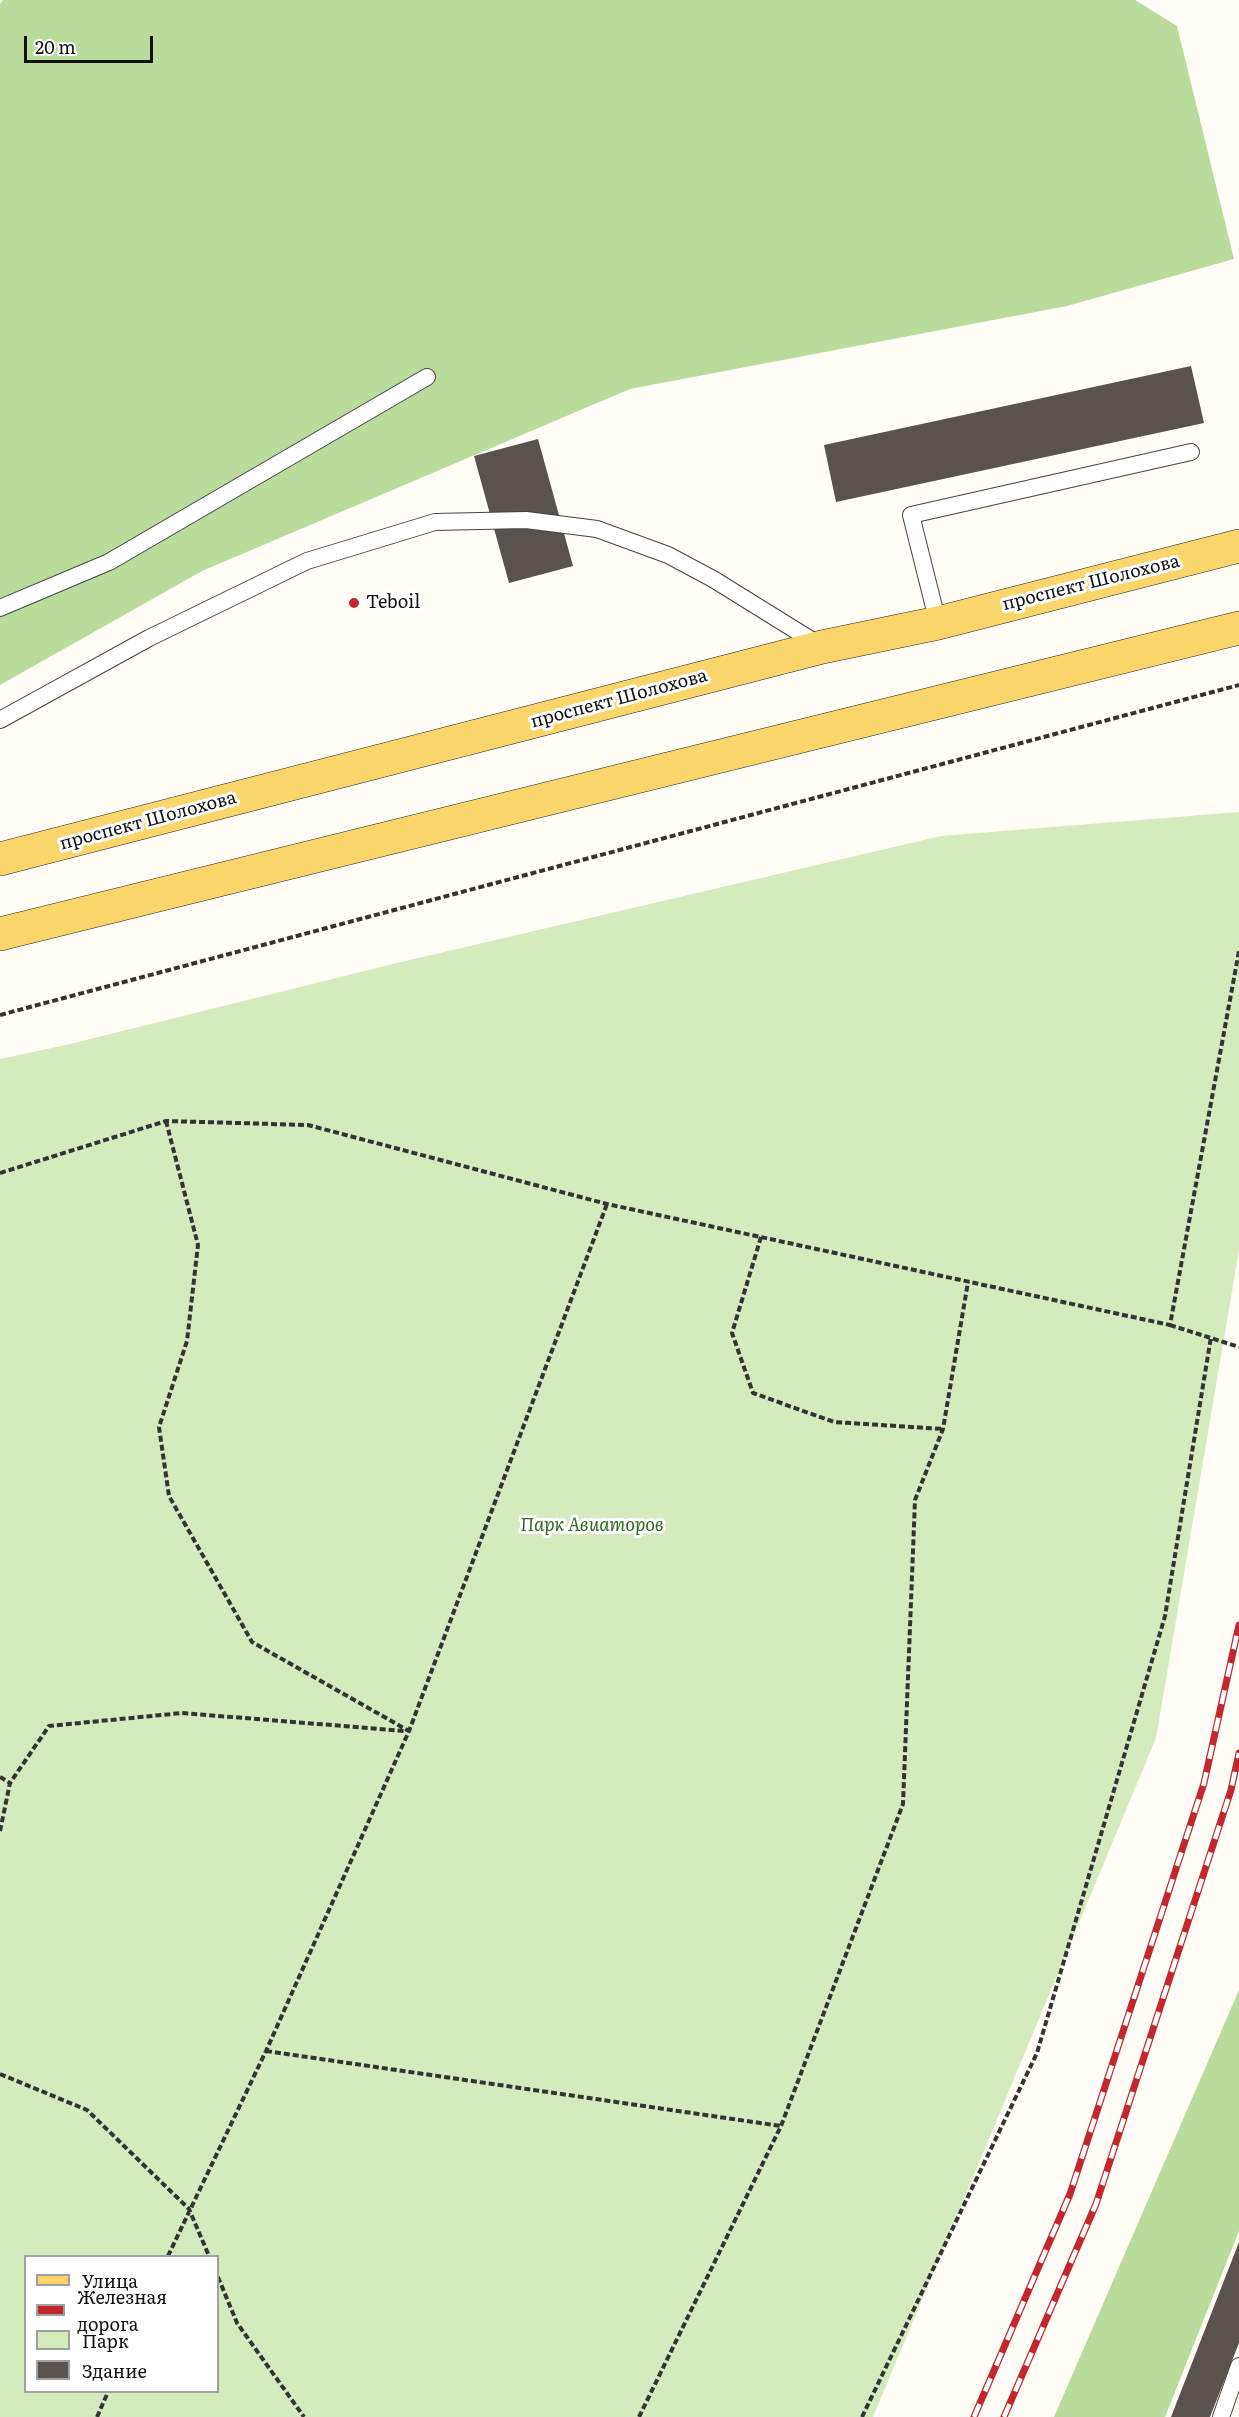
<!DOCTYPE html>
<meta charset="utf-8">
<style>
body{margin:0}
#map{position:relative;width:1239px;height:2417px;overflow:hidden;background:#fffdf5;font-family:Literata,serif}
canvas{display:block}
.legend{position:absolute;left:24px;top:2255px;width:195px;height:138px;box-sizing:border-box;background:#fff;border:2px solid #a0a0a0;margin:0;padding:8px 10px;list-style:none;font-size:18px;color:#111}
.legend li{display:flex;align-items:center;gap:12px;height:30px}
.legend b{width:30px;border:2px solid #a0a0a0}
.scale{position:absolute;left:24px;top:36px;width:129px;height:27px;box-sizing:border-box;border:3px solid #111;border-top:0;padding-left:8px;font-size:18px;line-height:21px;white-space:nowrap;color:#111;-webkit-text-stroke:4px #fff;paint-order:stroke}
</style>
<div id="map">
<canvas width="1239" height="2417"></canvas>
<ul class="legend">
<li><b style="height:8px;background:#f9d66b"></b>Улица</li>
<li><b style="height:8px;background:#c4262e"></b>Железная дорога</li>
<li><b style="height:16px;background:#d5ebbd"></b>Парк</li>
<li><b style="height:16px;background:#5a524d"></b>Здание</li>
</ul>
<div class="scale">20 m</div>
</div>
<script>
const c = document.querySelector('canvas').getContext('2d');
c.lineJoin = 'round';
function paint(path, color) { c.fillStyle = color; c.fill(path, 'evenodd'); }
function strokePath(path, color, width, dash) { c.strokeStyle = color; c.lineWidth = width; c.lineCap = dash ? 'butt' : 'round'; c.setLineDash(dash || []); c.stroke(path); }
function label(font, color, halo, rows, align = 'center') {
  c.font = font + ' Literata,serif'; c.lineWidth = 6; c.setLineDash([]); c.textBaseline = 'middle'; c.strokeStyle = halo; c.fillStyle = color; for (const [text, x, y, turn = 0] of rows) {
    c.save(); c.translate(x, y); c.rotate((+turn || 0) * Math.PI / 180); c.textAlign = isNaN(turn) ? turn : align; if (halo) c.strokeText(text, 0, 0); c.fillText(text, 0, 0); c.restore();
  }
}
paint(new Path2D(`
 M 1239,812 L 1239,1250 L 1156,1738 L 873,2417 L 0,2417 L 0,1059 L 66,1045 L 397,963 L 941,836 ZM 26,2256 L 218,2256 L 218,2392 L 26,2392 Z`), '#d5ebbd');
paint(new Path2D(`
 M 3,0 L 1135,0 L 1177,26 L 1234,259 L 1067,306 L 630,389 L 202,571 L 0,685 L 0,4 Z
 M 1239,1990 L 1239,2231 L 1165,2417 L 1054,2417 Z`), '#b9dc9c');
paint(new Path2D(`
 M 1191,366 L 1204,423 L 836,502 L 824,445 Z
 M 538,439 L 573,566 L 509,583 L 474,456 Z
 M 1239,2242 L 1239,2343 L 1210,2417 L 1171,2417 Z`), '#5a524d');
const lane = new Path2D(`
 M 0,608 L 109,562 L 427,377
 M 938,623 L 911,515 L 1191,452
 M 0,720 L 149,638 L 307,561 L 435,522 L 526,520 L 597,529 L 668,555 L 713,579 L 821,646
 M 1221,2417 L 1239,2366`);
const primary = new Path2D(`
 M 0,859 L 822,647 L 938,623 L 1239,546
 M 0,934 L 1239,628`);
strokePath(lane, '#444', 18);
strokePath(primary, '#222', 34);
strokePath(new Path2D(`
 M 0,1015 L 1239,685
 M 166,1121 L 198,1245 L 187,1341 L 159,1427 L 169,1496 L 252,1642 L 409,1731
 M 0,1173 L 166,1121 L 308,1125 L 607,1204 L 1170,1325 L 1239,951
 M 761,1237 L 732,1333 L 753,1393 L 834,1422 L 943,1429
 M 1170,1325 L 1239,1347
 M 0,1777 L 10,1783
 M 0,1831 L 10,1783 L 49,1726 L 182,1713 L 405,1731
 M 266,2051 L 781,2126
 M 0,2074 L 87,2110 L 189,2209 L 209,2256
 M 168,2256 L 266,2051 L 409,1731 L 607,1204
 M 218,2277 L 237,2323 L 304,2417
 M 97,2417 L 108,2392
 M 639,2417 L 781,2126 L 903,1804 L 915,1500 L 943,1429 L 968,1282
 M 862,2417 L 1037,2053 L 1165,1616 L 1211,1337`), '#333', 4, [6, 3]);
strokePath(lane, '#fff', 16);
strokePath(primary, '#f9d66b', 33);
const rail = new Path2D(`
 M 974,2417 L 1070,2194 L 1204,1783 L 1239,1625
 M 1004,2417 L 1096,2204 L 1231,1790 L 1239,1753`);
strokePath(rail, '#c4262e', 7);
strokePath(rail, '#fff', 4.5, [14]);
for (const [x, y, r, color] of [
 [354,603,6,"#c4262e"]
]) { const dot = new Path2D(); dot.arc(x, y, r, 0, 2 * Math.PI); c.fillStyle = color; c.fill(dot); strokePath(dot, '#fff', 2); }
label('18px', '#111', '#fff', [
 ["проспект Шолохова",1091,583,-14],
 ["проспект Шолохова",619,699,-15],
 ["проспект Шолохова",148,821,-15]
]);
label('18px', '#111', '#fff', [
 ["Teboil",366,603]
], 'left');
label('italic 18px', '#2f6b1f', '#fff', [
 ["Парк Авиаторов",592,1526]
]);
</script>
